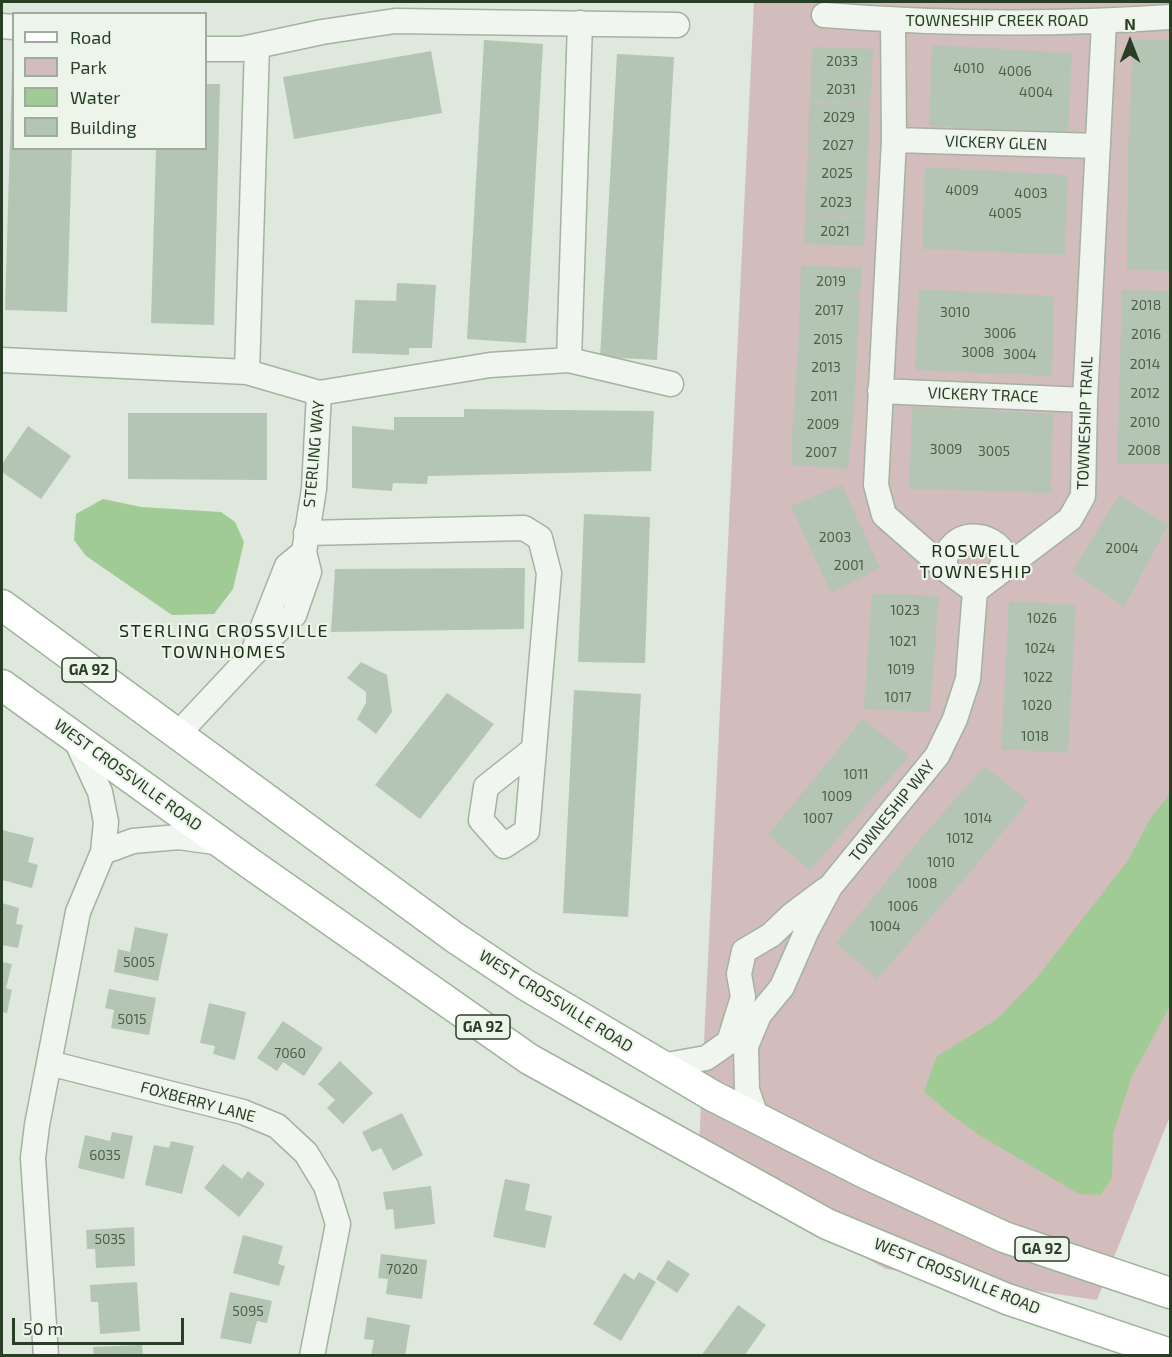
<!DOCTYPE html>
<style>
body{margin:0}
#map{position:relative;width:1172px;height:1357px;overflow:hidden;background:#dee8dc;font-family:"Exo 2",sans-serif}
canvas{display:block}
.frame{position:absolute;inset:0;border:3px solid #283f25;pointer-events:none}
.legend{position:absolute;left:12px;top:12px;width:195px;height:138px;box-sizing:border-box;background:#edf5eb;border:2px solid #9eac9c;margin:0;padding:8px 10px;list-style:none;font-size:18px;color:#283f25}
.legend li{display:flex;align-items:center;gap:12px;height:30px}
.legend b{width:30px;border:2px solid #9eac9c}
.north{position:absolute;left:1100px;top:12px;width:60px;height:60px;-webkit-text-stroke:4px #edf5eb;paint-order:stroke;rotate:0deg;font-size:16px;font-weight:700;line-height:24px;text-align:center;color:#283f25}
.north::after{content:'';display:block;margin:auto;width:21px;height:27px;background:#283f25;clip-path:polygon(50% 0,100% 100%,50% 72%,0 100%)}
.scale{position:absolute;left:12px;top:1318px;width:172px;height:27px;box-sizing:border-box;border:3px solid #283f25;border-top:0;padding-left:8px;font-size:18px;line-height:21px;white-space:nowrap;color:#283f25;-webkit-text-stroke:4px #edf5eb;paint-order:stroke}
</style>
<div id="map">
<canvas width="1172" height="1357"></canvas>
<div class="frame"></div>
<ul class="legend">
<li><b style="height:8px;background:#fff"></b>Road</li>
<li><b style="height:16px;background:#d2bcbc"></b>Park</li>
<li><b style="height:16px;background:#a0cb94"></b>Water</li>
<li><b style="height:16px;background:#b5c5b3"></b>Building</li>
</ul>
<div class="north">N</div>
<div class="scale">50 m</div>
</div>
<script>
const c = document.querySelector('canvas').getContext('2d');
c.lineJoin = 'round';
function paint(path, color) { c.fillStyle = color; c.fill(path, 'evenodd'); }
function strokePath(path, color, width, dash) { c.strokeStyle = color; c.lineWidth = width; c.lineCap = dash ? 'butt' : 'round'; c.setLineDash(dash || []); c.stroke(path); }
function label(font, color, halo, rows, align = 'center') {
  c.font = font + ' "Exo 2",sans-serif'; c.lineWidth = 4.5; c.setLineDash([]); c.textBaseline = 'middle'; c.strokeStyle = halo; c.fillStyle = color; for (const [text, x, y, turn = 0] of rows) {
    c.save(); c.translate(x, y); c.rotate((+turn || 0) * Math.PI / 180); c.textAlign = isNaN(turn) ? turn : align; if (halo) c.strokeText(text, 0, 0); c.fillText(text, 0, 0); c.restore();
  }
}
paint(new Path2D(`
 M 754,2 L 1170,2 L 1170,1116 L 1097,1300 L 886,1269 L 698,1167 Z`), '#d2bcbc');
paint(new Path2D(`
 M 103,499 L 141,507 L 221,512 L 235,522 L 244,542 L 233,589 L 214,614 L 172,615 L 86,556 L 74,540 L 76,514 Z
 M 1170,793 L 1170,1006 L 1132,1076 L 1113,1134 L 1112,1178 L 1100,1195 L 1079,1194 L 981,1136 L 955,1118 L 924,1091 L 937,1056 L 996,1020 L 1035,980 L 1129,859 L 1150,819 Z`), '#a0cb94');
paint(new Path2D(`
 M 484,40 L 543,44 L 526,343 L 467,339 Z
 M 1133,40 L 1170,40 L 1170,271 L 1127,270 L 1128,153 Z
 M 932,45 L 1072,53 L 1068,133 L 929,126 Z
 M 812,47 L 873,49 L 871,76 L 852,75 L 872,77 L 870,104 L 810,102 L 811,75 L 831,75 L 811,74 Z
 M 431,51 L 442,113 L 294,139 L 283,77 Z
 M 617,54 L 674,57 L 657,360 L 600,357 Z
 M 12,69 L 14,69 L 14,148 L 72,148 L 67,312 L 5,310 Z
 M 206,84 L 220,84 L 214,325 L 151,323 L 156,148 L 206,148 Z
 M 809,103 L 870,105 L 869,132 L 851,131 L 869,133 L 868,160 L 849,159 L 868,161 L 865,217 L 805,215 L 807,159 L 827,159 L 808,158 Z
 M 925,167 L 1068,175 L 1065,255 L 922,249 Z
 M 805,216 L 866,218 L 864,246 L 804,244 Z
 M 801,265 L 862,268 L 860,296 L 809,294 L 860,297 L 854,411 L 848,469 L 792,465 L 792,436 L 798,352 Z
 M 397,283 L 436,285 L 432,348 L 409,348 L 409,355 L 352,353 L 355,300 L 396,301 Z
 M 919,289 L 1054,296 L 1052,376 L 915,370 Z
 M 1122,290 L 1170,291 L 1170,464 L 1117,464 Z
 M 912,407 L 1053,414 L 1051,493 L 909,489 Z
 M 464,409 L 654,411 L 651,471 L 428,476 L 427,484 L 393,483 L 392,491 L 352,488 L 352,426 L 394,430 L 394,417 L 464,417 Z
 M 128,413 L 267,413 L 267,480 L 128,479 Z
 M 28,426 L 71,456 L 41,499 L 2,472 L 2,464 Z
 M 842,485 L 880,568 L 831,593 L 791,506 Z
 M 1119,495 L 1168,525 L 1124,607 L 1072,572 Z
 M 584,514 L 650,517 L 645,663 L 578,662 Z
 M 525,568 L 524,629 L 331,632 L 335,569 Z
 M 872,593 L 939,596 L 930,712 L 864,709 Z
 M 1009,601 L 1076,605 L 1068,753 L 1001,749 Z
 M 361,662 L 387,675 L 392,712 L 376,734 L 357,719 L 366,703 L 366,692 L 347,678 Z
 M 574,690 L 641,694 L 628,917 L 563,913 Z
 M 447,693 L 494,724 L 420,819 L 375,785 Z
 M 863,719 L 909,756 L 810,870 L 768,835 Z
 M 985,766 L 1028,801 L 972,870 L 877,979 L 836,943 L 927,831 Z
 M 2,830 L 34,838 L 28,862 L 38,865 L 32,888 L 2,880 Z
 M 2,903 L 19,908 L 16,924 L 23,925 L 18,948 L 2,945 Z
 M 135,927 L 168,934 L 158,981 L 114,972 L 118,949 L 130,952 Z
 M 2,962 L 12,964 L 6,988 L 12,990 L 7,1013 L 2,1012 Z
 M 109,989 L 156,998 L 149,1035 L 111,1028 L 114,1010 L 105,1008 Z
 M 209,1003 L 246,1012 L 235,1060 L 213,1054 L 215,1046 L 200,1043 Z
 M 283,1021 L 323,1048 L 304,1076 L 283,1062 L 277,1071 L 257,1058 Z
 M 340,1061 L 373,1093 L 343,1124 L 327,1108 L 335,1100 L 318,1084 Z
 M 402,1113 L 423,1155 L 393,1171 L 381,1148 L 372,1152 L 362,1132 Z
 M 112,1132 L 133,1136 L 124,1179 L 78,1168 L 85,1135 L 110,1141 Z
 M 171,1141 L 194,1146 L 182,1194 L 145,1185 L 154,1145 L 169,1148 Z
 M 223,1164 L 242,1179 L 248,1171 L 265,1184 L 239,1217 L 204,1188 Z
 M 505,1179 L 530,1184 L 525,1210 L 552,1216 L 545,1248 L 493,1237 Z
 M 431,1186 L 435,1224 L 395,1229 L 393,1209 L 386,1210 L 383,1192 Z
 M 134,1227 L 135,1266 L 96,1268 L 95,1249 L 87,1249 L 86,1230 Z
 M 243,1235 L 283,1246 L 278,1264 L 285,1266 L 279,1286 L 233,1273 Z
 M 381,1254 L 427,1260 L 422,1299 L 386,1294 L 388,1279 L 378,1278 Z
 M 668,1260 L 690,1274 L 677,1293 L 656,1279 Z
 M 639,1272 L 656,1282 L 621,1341 L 593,1324 L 624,1273 L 634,1280 Z
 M 137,1282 L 140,1331 L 100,1334 L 98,1302 L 91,1302 L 90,1285 Z
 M 230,1292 L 272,1301 L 267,1323 L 257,1321 L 251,1344 L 220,1338 Z
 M 738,1305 L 766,1325 L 744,1356 L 701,1356 Z
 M 367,1317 L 410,1325 L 405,1356 L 371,1356 L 374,1340 L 364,1339 Z
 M 142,1345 L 143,1356 L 94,1356 L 93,1347 Z`), '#b5c5b3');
const minor = new Path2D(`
 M 824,15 C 939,24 1056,25 1170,17
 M 893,20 L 894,140 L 876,485 L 884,515 L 949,572 L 975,591
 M 2,26 L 14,27
 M 206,49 L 242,49 L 322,32 L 395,21 L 677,25
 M 894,140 L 1098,146
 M 2,360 L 247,372 L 319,393 L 490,365 L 569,360 L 671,384
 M 569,360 L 580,23
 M 247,372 L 257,46
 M 880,391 L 1085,400
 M 306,533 L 524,528 L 540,538 L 549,573 L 527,831 L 504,846 L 481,820 L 486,787 L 534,749
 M 949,572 L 944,564 C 949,529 992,528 1006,557 L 1000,570
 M 975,591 L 1070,519 L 1083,496 L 1085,400 L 1104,22
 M 255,647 L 287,566 L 304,552
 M 177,735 L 252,655 L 294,615 L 309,572 L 304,552 L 314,489 L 319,393
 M 103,852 L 133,841 L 179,837 L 221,843
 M 49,1063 L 243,1112 L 277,1126 L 306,1153 L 326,1186 L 338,1224 L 312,1356
 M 661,1066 L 706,1058 L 729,1042 L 743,997 L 739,974 L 744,951 L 771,935 L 793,914 L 825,890
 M 757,1119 L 747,1090 L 746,1046 L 759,1015 L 782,987 L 807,930 L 830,887 L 937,756 L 955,719 L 968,679 L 975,591
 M 46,1356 L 33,1158 L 37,1125 L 78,912 L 103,852 L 106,822 L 100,792 L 74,736`);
const major = new Path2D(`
 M 2,605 L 454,937 L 526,985 L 713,1096 L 867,1174 L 1004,1237 L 1170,1293
 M 2,685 L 248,862 L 529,1059 L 827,1224 L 1007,1299 L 1170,1354`);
strokePath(minor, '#a4b2a1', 27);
strokePath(major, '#9eb49a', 33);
strokePath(minor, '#f0f6ef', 24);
strokePath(major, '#fff', 30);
label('14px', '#4b6048', null, [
 ["2033",842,61],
 ["4010",969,68],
 ["4006",1015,71],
 ["2031",841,89],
 ["4004",1036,92],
 ["2029",839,117],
 ["2027",838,145],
 ["2025",837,173],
 ["4009",962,190],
 ["4003",1031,193],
 ["2023",836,202],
 ["4005",1005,213],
 ["2021",835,231],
 ["2019",831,281],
 ["2018",1146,305],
 ["2017",829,310],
 ["3010",955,312],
 ["3006",1000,333],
 ["2016",1146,334],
 ["2015",828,339],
 ["3008",978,352],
 ["3004",1020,354],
 ["2014",1145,364],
 ["2013",826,367],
 ["2012",1145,393],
 ["2011",824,396],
 ["2010",1145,422],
 ["2009",823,424],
 ["3009",946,449],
 ["2008",1144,450],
 ["3005",994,451],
 ["2007",821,452],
 ["2003",835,537],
 ["2004",1122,548],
 ["2001",849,565],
 ["1023",905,610],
 ["1026",1042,618],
 ["1021",903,641],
 ["1024",1040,648],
 ["1019",901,669],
 ["1022",1038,677],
 ["1017",898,697],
 ["1020",1037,705],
 ["1018",1035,736],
 ["1011",856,774],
 ["1009",837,796],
 ["1007",818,818],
 ["1014",978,818],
 ["1012",960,838],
 ["1010",941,862],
 ["1008",922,883],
 ["1006",903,906],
 ["1004",885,926],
 ["5005",139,962],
 ["5015",132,1019],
 ["7060",290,1053],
 ["6035",105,1155],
 ["5035",110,1239],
 ["7020",402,1269],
 ["5095",248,1311]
]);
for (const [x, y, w] of [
 [89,670,54],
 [483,1027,54],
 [1042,1249,54]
]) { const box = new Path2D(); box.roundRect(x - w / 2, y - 12, w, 24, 4.5); c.fillStyle = '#edf5eb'; c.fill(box); strokePath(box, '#283f25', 1.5); }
label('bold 15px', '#283f25', null, [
 ["GA 92",89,670],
 ["GA 92",483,1027],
 ["GA 92",1042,1249]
]);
label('16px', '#283f25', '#edf5eb', [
 ["TOWNESHIP CREEK ROAD",997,21],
 ["VICKERY GLEN",996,143,2],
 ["VICKERY TRACE",983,395,2],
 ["TOWNESHIP TRAIL",1085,423,-88],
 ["STERLING WAY",314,454,-85],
 ["WEST CROSSVILLE ROAD",128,775,36],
 ["TOWNESHIP WAY",892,811,-51],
 ["WEST CROSSVILLE ROAD",556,1001,32],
 ["FOXBERRY LANE",198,1102,15],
 ["WEST CROSSVILLE ROAD",957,1276,22]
]);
c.letterSpacing = '1.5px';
label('18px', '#192f17', '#edf5eb', [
 ["ROSWELL",976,551],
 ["TOWNESHIP",976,572],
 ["STERLING CROSSVILLE",224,631],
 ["TOWNHOMES",224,652]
]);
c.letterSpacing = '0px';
</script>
